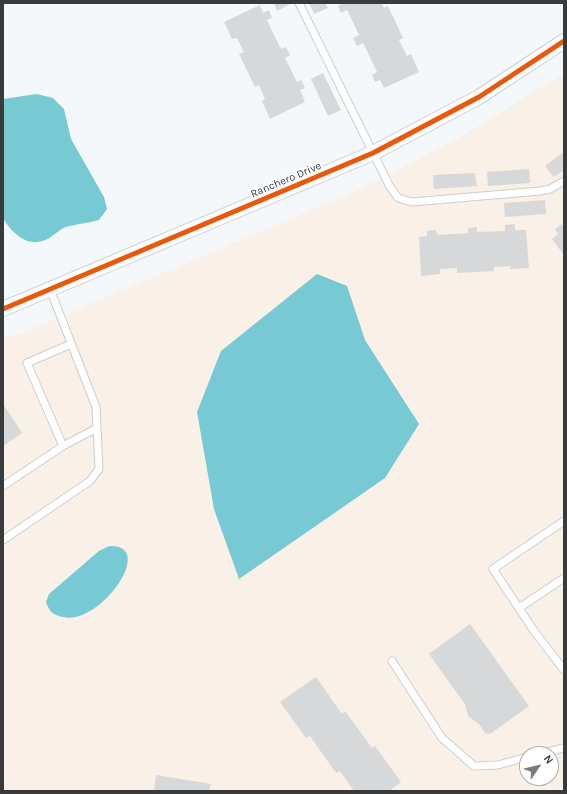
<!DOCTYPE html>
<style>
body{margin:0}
#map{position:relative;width:567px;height:794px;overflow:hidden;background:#f5f8fa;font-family:Karla,sans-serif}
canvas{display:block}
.frame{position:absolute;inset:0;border:4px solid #383a3c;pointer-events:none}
.north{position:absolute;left:519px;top:746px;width:40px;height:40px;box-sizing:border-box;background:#fff;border:1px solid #afb0b1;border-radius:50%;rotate:55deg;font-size:11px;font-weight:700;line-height:16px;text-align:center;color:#383a3c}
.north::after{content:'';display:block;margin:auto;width:14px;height:18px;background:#7a7c7e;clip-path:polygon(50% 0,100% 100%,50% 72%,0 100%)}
</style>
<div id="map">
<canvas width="567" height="794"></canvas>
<div class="frame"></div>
<div class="north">N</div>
</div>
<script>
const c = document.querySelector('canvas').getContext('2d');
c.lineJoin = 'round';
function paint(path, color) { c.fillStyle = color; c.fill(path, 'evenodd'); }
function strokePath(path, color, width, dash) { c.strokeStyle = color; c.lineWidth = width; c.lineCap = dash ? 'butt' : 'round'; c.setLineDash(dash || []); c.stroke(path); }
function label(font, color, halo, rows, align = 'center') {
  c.font = font + ' Karla,sans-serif'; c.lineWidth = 3.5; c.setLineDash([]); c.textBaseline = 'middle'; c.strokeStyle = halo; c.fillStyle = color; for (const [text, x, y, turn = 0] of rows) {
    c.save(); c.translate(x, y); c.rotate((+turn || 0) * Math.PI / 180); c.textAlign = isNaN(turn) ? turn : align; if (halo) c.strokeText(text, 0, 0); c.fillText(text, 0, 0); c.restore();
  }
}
paint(new Path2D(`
 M 564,73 L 564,787 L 554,791 L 3,791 L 3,337 L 20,334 L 365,187 L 464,135 ZM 527,754 L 551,754 L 551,778 L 527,778 Z`), '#f9f0e8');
paint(new Path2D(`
 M 37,94 L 53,98 L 64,109 L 71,139 L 104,197 L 107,209 L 99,220 C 88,223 77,224 66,227 C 58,230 53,237 45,240 C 27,248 11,232 3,218 L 3,99 Z
 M 317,274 L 347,286 L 365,340 L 419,424 L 385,478 L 239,579 L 214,509 L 197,412 L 221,351 Z
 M 109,546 C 158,544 100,626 63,617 C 53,615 49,611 46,602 L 49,594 L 99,551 Z`), '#77c9d4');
paint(new Path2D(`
 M 274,3 L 290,3 L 290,4 L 277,11 Z
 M 309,3 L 325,3 L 328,8 L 314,14 Z
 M 343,3 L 382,3 L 384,8 L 388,6 L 403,38 L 399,40 L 407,56 L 411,54 L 419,72 L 384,88 L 380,80 L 375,82 L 372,75 L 377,72 L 363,43 L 357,46 L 353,38 L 359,35 L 347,10 L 341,13 L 338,6 Z
 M 260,5 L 263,13 L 269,10 L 272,18 L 267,20 L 275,37 L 281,49 L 286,47 L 290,55 L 285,58 L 297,82 L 301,80 L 305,88 L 300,90 L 305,102 L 270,119 L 262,101 L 265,99 L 259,85 L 255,87 L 239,54 L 244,52 L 237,38 L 232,39 L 224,22 Z
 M 323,73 L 341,110 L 328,116 L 311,79 Z
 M 564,152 L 564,170 L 554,177 L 545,166 Z
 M 529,169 L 530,183 L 488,186 L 487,172 Z
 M 475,173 L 477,186 L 434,189 L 433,175 Z
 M 545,200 L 546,214 L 505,217 L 504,203 Z
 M 515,224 L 515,230 L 526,230 L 529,268 L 510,269 L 510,266 L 494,267 L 494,271 L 457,273 L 457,268 L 440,269 L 440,274 L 421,276 L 419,237 L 427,236 L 427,231 L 436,230 L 437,235 L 468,233 L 468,228 L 477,227 L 477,232 L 505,231 L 505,225 Z
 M 562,224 L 564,226 L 564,255 L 552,239 L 558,234 L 555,229 Z
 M 3,404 L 22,433 L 3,446 Z
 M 470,624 L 529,706 L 490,734 L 485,733 L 479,724 L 468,716 L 465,704 L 429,654 Z
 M 316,677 L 342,714 L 345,711 L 372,748 L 375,746 L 401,782 L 389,791 L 354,791 L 340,771 L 336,773 L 310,736 L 306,738 L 280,702 Z
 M 156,775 L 211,784 L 209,791 L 154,791 Z`), '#d7d8d9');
const service = new Path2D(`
 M 299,3 L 389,185 L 398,198 L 412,202 L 540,191 L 550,189 L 564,181
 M 71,344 L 27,363 L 63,446 L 97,428
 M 3,486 L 63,446
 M 564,521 L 493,569 L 534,631 L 564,670
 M 3,540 L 90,481 L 99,469 L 96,407 L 50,289
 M 519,608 L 564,578
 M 392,661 L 442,738 L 474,766 L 498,765 L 527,757
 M 539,754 L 564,748`);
const minor = new Path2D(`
 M 3,309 L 373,153 L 479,97 L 564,41`);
strokePath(service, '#cccfd0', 9);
strokePath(minor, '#cccfd0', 16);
strokePath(service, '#fefefe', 7);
strokePath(minor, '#fefefe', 14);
strokePath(new Path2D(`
 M 3,309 L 373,153 L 479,97 L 564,41`), '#e8590c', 5);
label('11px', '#383a3c', '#fff', [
 ["Ranchero Drive",286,180,-23]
]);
</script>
